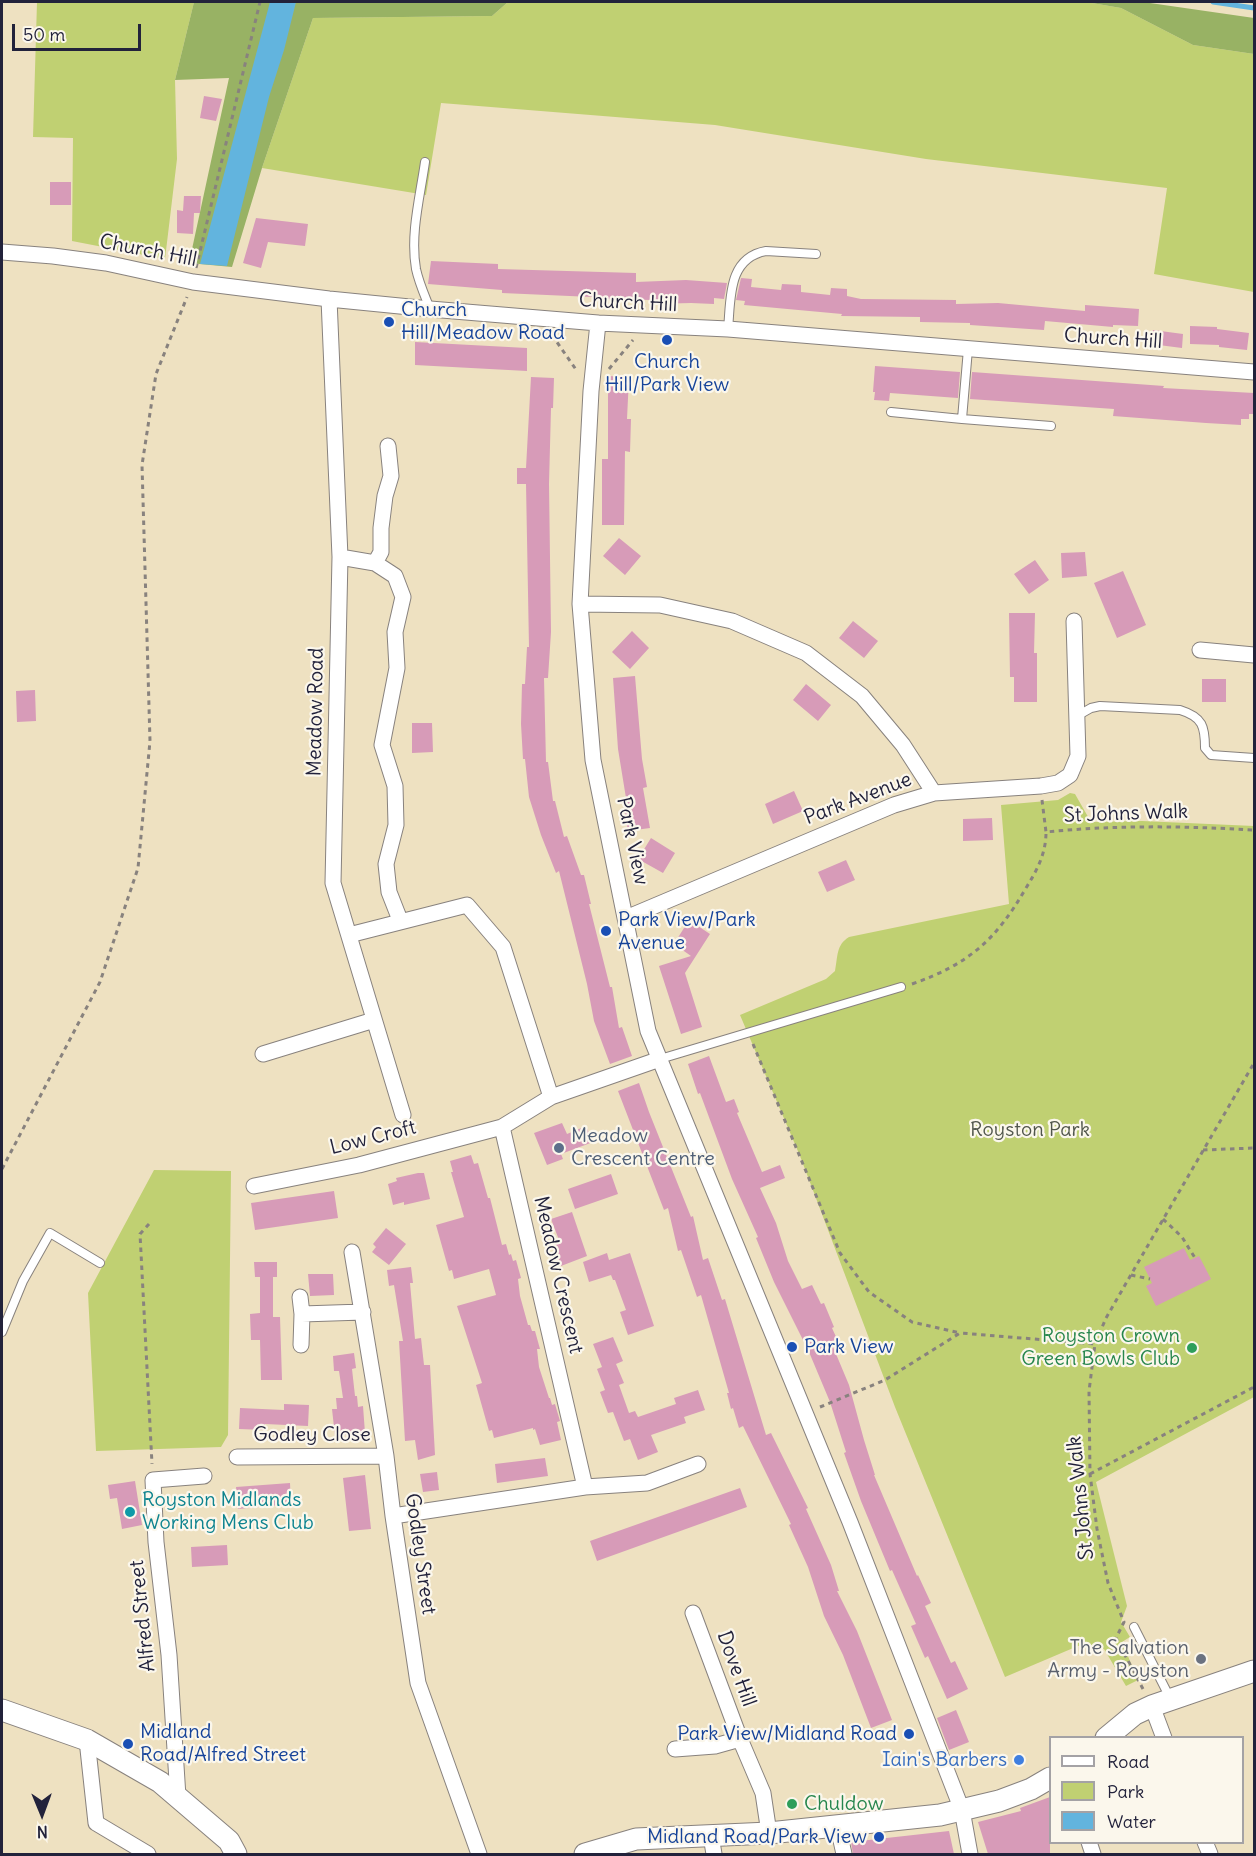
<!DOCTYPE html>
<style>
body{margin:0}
#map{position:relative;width:1256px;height:1856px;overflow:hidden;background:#eee1c1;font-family:Delius,sans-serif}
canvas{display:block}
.frame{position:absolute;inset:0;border:3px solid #22223b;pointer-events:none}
.legend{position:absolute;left:1049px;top:1736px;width:195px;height:108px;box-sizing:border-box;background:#fbf7ec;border:2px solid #a4a2a5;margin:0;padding:8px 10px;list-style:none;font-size:18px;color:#22223b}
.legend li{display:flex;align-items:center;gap:12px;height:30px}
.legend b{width:30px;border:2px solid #a4a2a5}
.north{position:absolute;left:12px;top:1784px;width:60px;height:60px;-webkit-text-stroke:4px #fbf7ec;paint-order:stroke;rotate:179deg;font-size:16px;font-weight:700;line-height:24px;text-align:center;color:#22223b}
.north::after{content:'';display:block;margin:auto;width:21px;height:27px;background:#22223b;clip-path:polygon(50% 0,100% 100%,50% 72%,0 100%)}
.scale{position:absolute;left:12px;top:24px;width:129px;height:27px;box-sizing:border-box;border:3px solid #22223b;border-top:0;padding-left:8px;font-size:18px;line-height:21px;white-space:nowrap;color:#22223b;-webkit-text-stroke:4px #fbf7ec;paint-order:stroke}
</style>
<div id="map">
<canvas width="1256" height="1856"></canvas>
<div class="frame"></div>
<ul class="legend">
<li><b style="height:8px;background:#fff"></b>Road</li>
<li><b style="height:16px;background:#c0d072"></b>Park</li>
<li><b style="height:16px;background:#62b4de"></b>Water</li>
</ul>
<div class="north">N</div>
<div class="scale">50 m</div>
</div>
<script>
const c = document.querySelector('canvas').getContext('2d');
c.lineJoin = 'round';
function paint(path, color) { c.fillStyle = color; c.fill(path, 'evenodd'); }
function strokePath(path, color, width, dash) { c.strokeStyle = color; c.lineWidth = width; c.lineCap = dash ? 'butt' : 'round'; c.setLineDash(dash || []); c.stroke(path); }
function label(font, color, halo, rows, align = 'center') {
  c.font = font + ' Delius,sans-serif'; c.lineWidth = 4.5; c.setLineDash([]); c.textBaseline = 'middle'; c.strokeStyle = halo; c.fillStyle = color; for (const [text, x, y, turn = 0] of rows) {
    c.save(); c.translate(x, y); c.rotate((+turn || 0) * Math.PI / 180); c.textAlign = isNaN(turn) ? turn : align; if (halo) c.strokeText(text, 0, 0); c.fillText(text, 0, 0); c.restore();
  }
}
paint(new Path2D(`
 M 37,2 L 194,2 L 175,80 L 177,159 L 165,259 L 72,241 L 73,138 L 33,137 Z
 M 508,2 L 1086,2 L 1121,8 L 1193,45 L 1254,54 L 1254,292 L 1154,274 L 1167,188 L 926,159 L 715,125 L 441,103 L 426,195 L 262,168 L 313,18 L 492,16 Z
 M 1070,793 L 1075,794 L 1091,822 L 1142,821 L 1254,826 L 1254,1397 L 1096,1482 L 1127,1606 L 1121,1622 L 1130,1637 L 1122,1642 L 1138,1680 L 1126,1686 L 1104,1649 L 1086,1644 L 1078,1646 L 1005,1677 L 895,1407 L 800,1156 L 740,1015 L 826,979 L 835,971 C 838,956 836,945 849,937 L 1009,904 L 1001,805 L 1058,800 Z
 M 154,1170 L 231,1171 L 228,1435 L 221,1447 L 96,1451 L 88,1293 Z`), '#c0d072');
paint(new Path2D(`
 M 194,2 L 508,2 L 492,16 L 313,18 L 262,168 L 232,267 L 189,263 L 229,78 L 175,80 Z
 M 1086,2 L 1143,2 L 1254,18 L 1254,54 L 1193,45 L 1121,8 Z`), '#98b264');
paint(new Path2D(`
 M 270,2 L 296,2 L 284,50 L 269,97 L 227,266 L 200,264 Z`), '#62b4de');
strokePath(new Path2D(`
 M 1213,2 L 1254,8`), '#62b4de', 5);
paint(new Path2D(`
 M 204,96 L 222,99 L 216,121 L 200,118 Z
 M 50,182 L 71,182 L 71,205 L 50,205 Z
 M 184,196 L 201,196 L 200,213 L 194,213 L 193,234 L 177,233 L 177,210 L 183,211 Z
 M 256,218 L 308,224 L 305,246 L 268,242 L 261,268 L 243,263 Z
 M 431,261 L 498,264 L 498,269 L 636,273 L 636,282 L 686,280 L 727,283 L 724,299 L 714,298 L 714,304 L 691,303 L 654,304 L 654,300 L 592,299 L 592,297 L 502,293 L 502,290 L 428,284 Z
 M 741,278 L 752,279 L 751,287 L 781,290 L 782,284 L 801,285 L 801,292 L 830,295 L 831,288 L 847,289 L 847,296 L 861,299 L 956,300 L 956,304 L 998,303 L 1085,311 L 1085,305 L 1139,309 L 1138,326 L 1113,325 L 1113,327 L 1045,321 L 1044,330 L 970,325 L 970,323 L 920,322 L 920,317 L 841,316 L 842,314 L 744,305 L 745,301 L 736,300 Z
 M 1190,326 L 1217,327 L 1217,329 L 1249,333 L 1247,350 L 1219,347 L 1219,345 L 1190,344 Z
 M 1153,330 L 1183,334 L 1182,348 L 1151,344 Z
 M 415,342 L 527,348 L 527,371 L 415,365 Z
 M 875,366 L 960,372 L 958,398 L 890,393 L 889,401 L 874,400 L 875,392 L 873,392 Z
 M 972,372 L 1164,386 L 1163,388 L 1254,393 L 1254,414 L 1249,414 L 1249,419 L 1241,419 L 1241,425 L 1206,423 L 1113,416 L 1114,409 L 970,399 Z
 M 608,376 L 629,377 L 627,419 L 631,419 L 630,452 L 625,451 L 624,525 L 602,525 L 602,459 L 608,459 Z
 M 531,377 L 554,378 L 553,408 L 551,408 L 549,484 L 551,632 L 548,678 L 544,678 L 546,762 L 548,762 L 553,801 L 555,801 L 564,837 L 567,836 L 581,875 L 584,875 L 591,904 L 589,904 L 610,987 L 612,987 L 619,1028 L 622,1027 L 632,1056 L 610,1064 L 594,1021 L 587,984 L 559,871 L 556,873 L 541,835 L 529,797 L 525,759 L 523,759 L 521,724 L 522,684 L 525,684 L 527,647 L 529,647 L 526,484 L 517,484 L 517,468 L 526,468 Z
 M 619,538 L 641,556 L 625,575 L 603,556 Z
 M 1085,552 L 1087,576 L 1062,578 L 1061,553 Z
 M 1035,560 L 1049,580 L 1029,594 L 1014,574 Z
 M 1123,571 L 1146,625 L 1117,638 L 1094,583 Z
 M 1009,613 L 1035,613 L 1034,653 L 1037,653 L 1037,702 L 1014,702 L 1014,677 L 1010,677 Z
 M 853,621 L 878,641 L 864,658 L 839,638 Z
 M 632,631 L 649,648 L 630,669 L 612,652 Z
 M 635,676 L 642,759 L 647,787 L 643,788 L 650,828 L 628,831 L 622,798 L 626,798 L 618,749 L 613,678 Z
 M 1202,679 L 1226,679 L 1226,702 L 1202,702 Z
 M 806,684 L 831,705 L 818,721 L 793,700 Z
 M 35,690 L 36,721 L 17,722 L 16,691 Z
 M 412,723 L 432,723 L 433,752 L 412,753 Z
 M 794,791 L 803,811 L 773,824 L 765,804 Z
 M 992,818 L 993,840 L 963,841 L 963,819 Z
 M 651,838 L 675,853 L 663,873 L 638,859 Z
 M 846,860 L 855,880 L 827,892 L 818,872 Z
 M 689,920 L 710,934 L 685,973 L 702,1027 L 681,1034 L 659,966 L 691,956 L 674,944 Z
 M 709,1056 L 726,1102 L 734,1099 L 739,1112 L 737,1113 L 762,1172 L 780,1165 L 785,1178 L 760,1188 L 776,1223 L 788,1261 L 802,1289 L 812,1285 L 821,1304 L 824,1303 L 834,1327 L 832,1328 L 837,1339 L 831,1342 L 849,1385 L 864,1440 L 875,1475 L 874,1475 L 917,1576 L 918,1575 L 931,1603 L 925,1606 L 951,1663 L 955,1661 L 968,1689 L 947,1699 L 928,1656 L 925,1658 L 911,1626 L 916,1624 L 892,1570 L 890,1571 L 861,1501 L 844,1453 L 846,1452 L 830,1402 L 809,1352 L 774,1282 L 756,1238 L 758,1237 L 732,1179 L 700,1093 L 698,1094 L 688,1064 Z
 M 639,1083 L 649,1112 L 691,1217 L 693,1216 L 703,1260 L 708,1258 L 722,1300 L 725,1299 L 766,1435 L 771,1433 L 808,1508 L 806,1509 L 831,1565 L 839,1591 L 837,1591 L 857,1631 L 892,1720 L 871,1728 L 843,1655 L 824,1616 L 808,1567 L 789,1525 L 791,1524 L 743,1426 L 739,1428 L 733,1408 L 731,1409 L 727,1393 L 729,1393 L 701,1295 L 697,1297 L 681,1250 L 678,1251 L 668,1208 L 664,1210 L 618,1091 Z
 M 562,1123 L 567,1134 L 586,1126 L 593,1142 L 561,1154 L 563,1159 L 547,1165 L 534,1133 Z
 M 471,1155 L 474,1164 L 478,1163 L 488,1198 L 490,1198 L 502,1245 L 506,1244 L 509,1255 L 511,1254 L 513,1261 L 516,1260 L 521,1278 L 518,1279 L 520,1296 L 528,1325 L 530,1325 L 532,1331 L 535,1331 L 540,1349 L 537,1349 L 539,1367 L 549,1398 L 550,1398 L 552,1405 L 555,1404 L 560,1421 L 557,1422 L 561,1440 L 540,1445 L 535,1429 L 533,1430 L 533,1428 L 494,1438 L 492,1430 L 489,1431 L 476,1385 L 482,1383 L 457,1306 L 496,1295 L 489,1269 L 454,1279 L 452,1270 L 449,1271 L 436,1225 L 464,1217 L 451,1172 L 453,1172 L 450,1161 Z
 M 418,1173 L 424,1173 L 430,1199 L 404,1205 L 404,1202 L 393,1205 L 388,1184 L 397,1181 L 396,1178 Z
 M 611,1174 L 618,1194 L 575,1209 L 568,1189 Z
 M 334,1191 L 338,1218 L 255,1230 L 251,1203 Z
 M 572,1212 L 587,1256 L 561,1266 L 553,1242 L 559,1240 L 551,1219 Z
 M 386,1228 L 406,1244 L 389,1265 L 372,1252 L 376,1247 L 373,1244 Z
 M 1184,1248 L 1190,1260 L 1199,1256 L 1211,1279 L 1156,1306 L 1146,1286 L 1152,1283 L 1144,1267 Z
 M 607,1253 L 609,1260 L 630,1253 L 654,1326 L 628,1335 L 620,1312 L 626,1310 L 615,1280 L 613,1280 L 611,1275 L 589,1282 L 583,1262 Z
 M 254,1262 L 277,1262 L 277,1277 L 273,1277 L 273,1317 L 280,1317 L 282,1380 L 261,1380 L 260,1340 L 251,1340 L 250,1314 L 260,1313 L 260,1277 L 255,1277 Z
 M 411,1267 L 413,1283 L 410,1283 L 415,1339 L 421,1338 L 424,1365 L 430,1365 L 435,1455 L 418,1460 L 415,1440 L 405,1441 L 399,1341 L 403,1341 L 394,1285 L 389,1286 L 387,1270 Z
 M 308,1274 L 333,1274 L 334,1295 L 310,1296 Z
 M 613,1337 L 623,1361 L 616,1364 L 624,1383 L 619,1385 L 629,1413 L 635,1411 L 638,1417 L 676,1404 L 674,1398 L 698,1390 L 705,1410 L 684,1417 L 686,1423 L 651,1435 L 658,1452 L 638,1460 L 630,1439 L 624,1441 L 613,1412 L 608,1413 L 600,1392 L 605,1390 L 597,1369 L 602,1367 L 593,1344 Z
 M 354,1353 L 356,1368 L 352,1369 L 355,1396 L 357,1396 L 358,1407 L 363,1406 L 365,1433 L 335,1436 L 332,1409 L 337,1409 L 336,1398 L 343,1398 L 339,1371 L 334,1371 L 333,1356 Z
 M 284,1404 L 309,1405 L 308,1426 L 265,1424 L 265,1430 L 239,1429 L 240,1408 L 284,1410 Z
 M 545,1458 L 548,1476 L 497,1483 L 495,1464 Z
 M 437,1472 L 439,1490 L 423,1492 L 420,1474 Z
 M 365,1475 L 371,1529 L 349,1531 L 343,1478 Z
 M 135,1481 L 142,1525 L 122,1529 L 117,1498 L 110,1499 L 108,1485 Z
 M 290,1483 L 291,1504 L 238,1509 L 236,1487 Z
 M 740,1488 L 747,1507 L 597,1561 L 590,1541 Z
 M 227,1545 L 228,1565 L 192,1567 L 191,1547 Z
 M 956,1710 L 969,1742 L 949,1750 L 937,1718 Z
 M 1050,1797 L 1050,1854 L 988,1854 L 978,1822 L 1021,1811 L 1020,1808 Z
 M 949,1831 L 954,1854 L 853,1854 L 851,1842 Z`), '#d79bb8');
const lane = new Path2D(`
 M 425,162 C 420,197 410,234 416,269 C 419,283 425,296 430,309
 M 728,329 C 731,300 727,258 766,251 L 816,254
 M 968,349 L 962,419 L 1051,426
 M 891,412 L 962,419
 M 1077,716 L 1091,708 L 1100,706 L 1180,710 C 1203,717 1205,727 1205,748 L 1211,755 L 1254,758
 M 660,1059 L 901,987
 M 2,1332 L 23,1281 L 50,1233 L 100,1263
 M 1134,1627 L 1170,1698`);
const street = new Path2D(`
 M 2,252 L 53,256 L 106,263 L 193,282 L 329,299 L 430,309 L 598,323 L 728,329 L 1254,372
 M 329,299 L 340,557 L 333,883 L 403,1115
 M 598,323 L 591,391 L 580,604 L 593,760 L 648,1031 L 850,1522 L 962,1810 L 970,1854
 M 340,557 L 375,563 L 395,576 L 403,597 L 395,632 L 397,668 L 382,745 L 395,786 L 396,825 L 386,864 L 389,892 L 400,920
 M 375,563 L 381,552 L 381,528 L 385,496 L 391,476 L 388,446
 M 580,604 L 660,605 L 732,621 L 806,653 L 862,696 L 903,745 L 934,793
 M 1200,650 L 1254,655
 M 626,918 L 894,805 L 934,793 L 1041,786 L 1058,783 L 1070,775 L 1078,756 L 1074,621
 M 349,935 L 467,905 L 503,947 L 551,1097
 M 263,1054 L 374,1020
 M 254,1186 L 359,1165 L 502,1127
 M 352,1252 L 386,1456 L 393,1516 L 418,1683 L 479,1854
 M 300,1297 L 302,1314
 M 301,1345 L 302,1314 L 363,1312
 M 237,1457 L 386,1456
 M 585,1487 L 502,1127 L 551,1097 L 660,1059
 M 393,1516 L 585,1487 L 647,1483 L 698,1464
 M 693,1613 L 740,1739 L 763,1793 L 769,1833
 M 1152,1706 L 1164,1738
 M 87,1740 L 96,1823 L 148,1854
 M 675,1749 L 715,1746 L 740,1739
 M 178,1797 L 169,1655 L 156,1542 L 153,1480 L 204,1476
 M 838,1827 L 844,1854
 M 711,1836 L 714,1854
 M 1089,1842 L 1093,1854
 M 1205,1842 L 1210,1854`);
const secondary = new Path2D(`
 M 2,1710 L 87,1740 L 160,1782 L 229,1841 L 236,1854
 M 1106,1738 L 1135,1714 L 1152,1706 L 1254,1671
 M 585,1854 L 636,1839 L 769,1833 L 940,1815 L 999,1801 L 1031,1789 L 1050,1778`);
strokePath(lane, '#88827e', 10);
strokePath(street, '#88827e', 17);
strokePath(secondary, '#88827e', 23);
strokePath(new Path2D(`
 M 196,268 L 260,2
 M 552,335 L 577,371
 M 609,369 L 633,340
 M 1042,800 L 1046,832 C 1115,825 1185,826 1254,830
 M 912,984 C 969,964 996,940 1026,888 C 1037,870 1046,854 1046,832
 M 753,1044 L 840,1253 L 869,1292 L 912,1322 L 960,1333
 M 1203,1150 L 1254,1148
 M 2,1169 L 100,982 L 138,868 L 150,741 L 142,465 L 156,374 L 187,297
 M 1163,1219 L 1182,1237 L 1195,1258
 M 149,1224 L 140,1234 L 152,1464
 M 1131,1275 L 1150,1279
 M 820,1407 L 885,1380 L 960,1333 L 1095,1344
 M 1090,1474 L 1254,1387
 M 1143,1689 L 1116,1638 L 1124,1622 L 1108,1583 L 1097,1529 L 1090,1474 L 1089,1391 L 1095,1344 L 1106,1318 L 1147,1247 L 1254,1063`), '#88827e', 3, [4.5, 4.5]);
strokePath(lane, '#fff', 8);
strokePath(street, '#fff', 15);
strokePath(secondary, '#fff', 21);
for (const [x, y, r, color] of [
 [389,322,6,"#1a4fb4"],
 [667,340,6,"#1a4fb4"],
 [606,931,6,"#1a4fb4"],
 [559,1148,6,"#5c6f8a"],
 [792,1347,6,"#1a4fb4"],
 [1192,1348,6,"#2e9e5b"],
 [130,1512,6,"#0f9aa8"],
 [1201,1659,6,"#6b7280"],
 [909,1734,6,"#1a4fb4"],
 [128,1744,6,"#1a4fb4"],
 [1019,1760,6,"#3f7fe0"],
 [792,1804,6,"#2e9e5b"],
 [879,1837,6,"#1a4fb4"]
]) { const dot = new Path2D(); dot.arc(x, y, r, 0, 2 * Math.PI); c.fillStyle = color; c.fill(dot); strokePath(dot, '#fbf7ec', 2); }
label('20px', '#22223b', '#fbf7ec', [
 ["Church Hill",148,251,11],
 ["Church Hill",628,303,3],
 ["Church Hill",1113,339,4],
 ["Meadow Road",316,712,-89],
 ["Park Avenue",858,799,-21],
 ["St Johns Walk",1126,814,-2],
 ["Park View",632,841,78],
 ["Low Croft",373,1138,-14],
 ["Meadow Crescent",558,1275,77],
 ["Godley Close",312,1435],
 ["St Johns Walk",1081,1498,-96],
 ["Godley Street",420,1554,82],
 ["Alfred Street",143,1616,-96],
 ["Dove Hill",736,1669,70]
]);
label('20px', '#164399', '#fbf7ec', [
 ["Church",401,310],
 ["Hill/Meadow Road",401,333],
 ["Church",667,362,"center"],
 ["Hill/Park View",667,385,"center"],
 ["Park View/Park",618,920],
 ["Avenue",618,943],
 ["Park View",804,1347],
 ["Midland",140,1732],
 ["Road/Alfred Street",140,1755],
 ["Park View/Midland Road",897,1734,"right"],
 ["Midland Road/Park View",867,1837,"right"]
], 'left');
label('20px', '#51564c', '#fbf7ec', [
 ["Royston Park",1030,1130]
]);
label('20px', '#4e5e75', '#fbf7ec', [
 ["Meadow",571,1136],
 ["Crescent Centre",571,1159]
], 'left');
label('20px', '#27864d', '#fbf7ec', [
 ["Royston Crown",1180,1336],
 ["Green Bowls Club",1180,1359],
 ["Chuldow",804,1804,"left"]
], 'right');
label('20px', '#0d838f', '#fbf7ec', [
 ["Royston Midlands",142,1500],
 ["Working Mens Club",142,1523]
], 'left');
label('20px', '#5b616d', '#fbf7ec', [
 ["The Salvation",1189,1648],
 ["Army - Royston",1189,1671]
], 'right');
label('20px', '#366cbe', '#fbf7ec', [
 ["Iain's Barbers",1007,1760]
], 'right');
</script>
